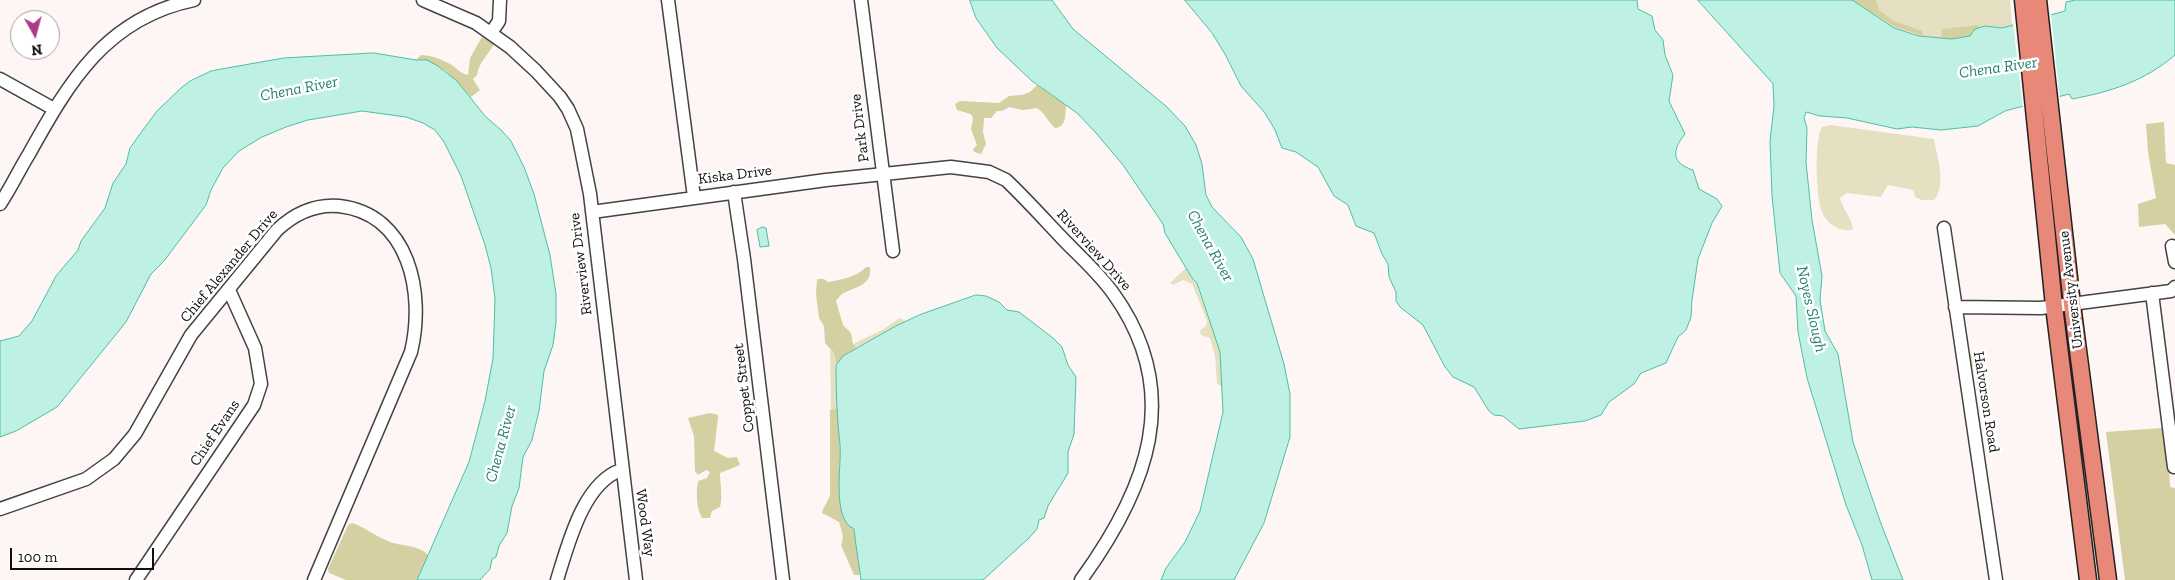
<!DOCTYPE html>
<style>
body{margin:0}
#map{position:relative;width:2175px;height:580px;overflow:hidden;background:#fef6f4;font-family:"Zilla Slab",serif}
canvas{display:block}
.north{position:absolute;left:10px;top:10px;width:50px;height:50px;box-sizing:border-box;background:#fff;border:1px solid #9f9f9f;border-radius:50%;rotate:173deg;font-size:14px;font-weight:700;line-height:20px;text-align:center;color:#101010}
.north::after{content:'';display:block;margin:auto;width:18px;height:22px;background:#b03888;clip-path:polygon(50% 0,100% 100%,50% 72%,0 100%)}
.scale{position:absolute;left:10px;top:548px;width:144px;height:22px;box-sizing:border-box;border:2px solid #101010;border-top:0;padding-left:6px;font-size:15px;line-height:18px;white-space:nowrap;color:#101010;-webkit-text-stroke:4px #fff;paint-order:stroke}
</style>
<div id="map">
<canvas width="2175" height="580"></canvas>
<div class="north">N</div>
<div class="scale">100 m</div>
</div>
<script>
const c = document.querySelector('canvas').getContext('2d');
c.lineJoin = 'round';
function paint(path, color) { c.fillStyle = color; c.fill(path, 'evenodd'); }
function strokePath(path, color, width, dash) { c.strokeStyle = color; c.lineWidth = width; c.lineCap = dash ? 'butt' : 'round'; c.setLineDash(dash || []); c.stroke(path); }
function label(font, color, halo, rows, align = 'center') {
  c.font = font + ' "Zilla Slab",serif'; c.lineWidth = 5; c.setLineDash([]); c.textBaseline = 'middle'; c.strokeStyle = halo; c.fillStyle = color; for (const [text, x, y, turn = 0] of rows) {
    c.save(); c.translate(x, y); c.rotate((+turn || 0) * Math.PI / 180); c.textAlign = isNaN(turn) ? turn : align; if (halo) c.strokeText(text, 0, 0); c.fillText(text, 0, 0); c.restore();
  }
}
paint(new Path2D(`
 M 1852,0 L 2010,0 L 2012,26 L 2002,28 L 1985,26 L 1952,39 L 1919,36 Z
 M 1830,125 L 1934,139 C 1937,157 1947,185 1934,200 L 1922,200 L 1915,197 L 1913,190 L 1888,185 L 1881,197 L 1847,193 L 1840,198 C 1843,210 1852,218 1853,229 C 1841,234 1826,223 1822,212 C 1816,199 1814,139 1822,127 Z
 M 1186,268 C 1190,273 1196,279 1198,284 C 1199,287 1198,289 1199,292 C 1208,316 1230,360 1222,386 L 1217,384 L 1215,356 L 1210,338 L 1201,335 L 1200,330 L 1206,326 L 1207,321 L 1192,284 L 1183,280 L 1173,285 L 1170,283 Z
 M 900,318 L 906,321 L 856,348 L 853,344 L 882,330 Z
 M 830,350 L 834,353 L 837,377 L 837,408 L 831,410 Z
 M 1984,352 L 1986,364 L 1971,367 L 1969,354 Z`), '#e5e0c1');
paint(new Path2D(`
 M 1852,0 L 1876,0 L 1879,10 L 1892,20 L 1922,31 L 1923,36 L 1894,27 Z
 M 1978,25 L 1979,28 L 1970,36 L 1952,39 L 1941,37 L 1942,29 Z
 M 482,37 L 494,44 C 489,54 479,62 477,75 L 473,79 L 480,90 L 471,97 L 446,71 L 438,66 L 416,60 L 421,55 C 430,55 441,59 450,64 C 456,67 460,74 468,75 L 470,58 Z
 M 1037,85 L 1066,105 C 1065,114 1067,127 1055,128 C 1048,122 1044,112 1037,108 L 1023,110 L 1009,107 L 1002,111 L 997,111 L 991,118 L 984,118 L 983,132 L 986,144 L 981,154 L 974,152 L 973,149 L 977,145 L 971,129 C 975,112 973,115 957,110 L 955,104 L 960,101 L 999,103 L 1009,96 L 1022,95 L 1030,92 Z
 M 2164,122 L 2166,163 L 2175,165 L 2175,235 L 2165,224 L 2139,227 L 2138,204 L 2156,198 L 2148,152 L 2146,124 Z
 M 866,267 L 870,267 C 872,286 856,286 844,293 C 841,294 838,298 836,301 L 843,325 L 851,333 L 853,344 L 856,348 L 843,356 L 836,365 L 834,353 L 825,343 L 824,326 L 819,318 L 816,294 L 817,279 L 824,279 L 828,282 C 843,279 855,278 866,267 Z
 M 837,408 L 840,451 L 839,494 L 842,509 L 856,535 L 855,538 L 861,574 L 858,575 L 854,575 L 841,545 C 845,537 841,530 839,522 L 822,513 L 823,509 L 830,496 L 830,410 Z
 M 710,413 L 718,415 L 718,418 L 714,451 L 728,458 L 737,457 L 740,465 L 720,473 C 720,484 723,496 720,507 L 712,511 L 710,518 L 702,518 C 696,506 696,494 698,481 L 707,478 L 710,472 L 706,470 L 698,475 L 695,471 L 694,436 L 688,418 Z
 M 2162,428 L 2169,468 L 2170,487 L 2175,488 L 2175,580 L 2125,580 L 2106,432 Z
 M 352,523 C 365,527 375,536 388,541 C 401,547 419,544 429,556 L 417,580 L 346,580 L 329,573 L 328,569 L 348,525 Z`), '#d4d0a2');
const water = new Path2D(`
 M 970,0 L 1052,0 L 1073,29 L 1167,107 L 1185,126 L 1196,145 L 1202,164 L 1206,195 L 1212,207 L 1241,237 L 1253,259 L 1263,293 L 1284,364 L 1290,394 L 1290,437 L 1264,523 L 1234,580 L 1161,580 L 1166,568 L 1185,542 L 1200,511 L 1223,412 L 1220,352 L 1197,283 L 1192,278 L 1165,233 L 1163,224 L 1123,165 L 1096,133 L 1077,113 L 1032,81 L 997,48 L 976,18 Z
 M 1185,0 L 1637,0 L 1638,9 L 1652,16 L 1655,30 L 1663,40 L 1665,55 L 1673,75 L 1669,101 L 1685,134 C 1672,150 1671,163 1693,170 L 1699,189 L 1717,199 L 1722,206 L 1712,223 L 1698,259 L 1692,300 L 1691,317 L 1686,330 L 1678,337 L 1666,363 L 1641,373 L 1634,384 L 1609,402 L 1601,415 L 1585,421 L 1519,429 L 1503,416 L 1494,415 L 1489,411 L 1474,387 L 1453,377 L 1445,367 L 1423,325 L 1400,307 L 1396,301 L 1396,292 L 1389,277 L 1388,264 L 1382,254 L 1374,233 L 1356,226 L 1348,205 L 1334,196 L 1318,167 L 1296,152 L 1282,148 L 1275,130 L 1265,113 L 1241,86 L 1225,54 L 1212,33 Z
 M 1698,0 L 1852,0 L 1894,28 L 1919,36 L 1952,39 L 1970,36 L 1975,29 L 1985,26 L 2002,28 L 2065,11 L 2066,2 L 2075,0 L 2175,0 L 2175,55 C 2145,81 2110,92 2072,99 L 2069,94 L 2005,111 L 1978,126 L 1941,130 L 1912,127 L 1897,129 L 1847,118 L 1820,116 L 1806,112 L 1804,118 L 1807,128 L 1806,162 L 1812,220 L 1822,276 L 1820,300 L 1825,331 L 1838,354 L 1853,442 L 1880,521 L 1903,580 L 1872,580 L 1862,545 L 1846,505 L 1807,378 L 1798,332 L 1796,296 L 1780,273 L 1772,196 L 1770,141 L 1774,106 L 1773,84 Z
 M 374,53 L 416,60 L 427,60 L 438,66 L 457,81 L 485,116 L 501,130 L 511,141 L 524,167 L 534,194 L 550,255 L 556,294 L 556,322 L 553,345 L 544,371 L 539,411 L 532,440 L 523,457 L 519,488 L 512,506 L 507,533 L 499,546 L 496,557 L 492,559 L 490,569 L 480,580 L 417,580 L 469,462 L 485,401 L 493,358 L 495,299 L 491,268 L 485,245 L 461,176 L 444,142 L 435,130 L 423,123 L 406,117 L 362,111 L 308,120 L 286,127 L 262,137 L 239,151 L 223,168 L 211,190 L 206,205 L 164,261 L 151,274 L 126,322 L 57,407 L 16,431 L 0,437 L 0,341 L 19,336 L 32,321 L 56,276 L 78,250 L 81,241 L 105,208 L 113,183 L 126,164 L 130,148 L 137,138 L 157,111 L 181,88 L 190,81 L 211,71 L 221,69 L 284,58 Z
 M 763,227 L 766,228 L 769,246 L 760,247 L 757,230 Z
 M 976,295 L 986,296 L 999,302 L 1007,310 L 1019,312 L 1053,338 L 1062,347 L 1068,365 L 1076,377 L 1074,434 L 1068,452 L 1068,473 L 1048,506 L 1044,518 L 1039,520 L 1037,529 L 1029,538 L 983,580 L 861,580 L 855,538 L 854,529 C 831,519 842,464 840,445 C 837,419 836,392 836,365 L 843,356 L 894,327 L 919,315 Z`);
paint(water, '#bef0e3');
strokePath(water, '#4ebea5', 1);
paint(new Path2D(`
 M 2051,13 L 2060,99 L 2023,108 L 2013,23 Z`), '#fef6f4');
const minor = new Path2D(`
 M 423,0 L 476,23 L 510,47 L 536,71 L 560,97 L 568,109 L 577,129 L 590,194 L 636,580
 M 668,0 L 694,197
 M 861,0 L 893,251
 M 491,33 L 499,21 L 500,0
 M 0,79 L 54,109
 M 734,192 L 744,259 L 783,580
 M 0,204 C 11,188 19,170 29,154 C 69,82 106,18 194,0
 M 592,212 L 826,180 L 951,167 L 989,172 L 1006,180 C 1025,198 1043,218 1061,237 C 1078,255 1098,272 1113,293 C 1185,393 1147,489 1081,580
 M 1944,228 L 1996,580
 M 2172,246 L 2175,262
 M 2152,293 L 2174,467
 M 1955,307 L 2041,308 L 2171,291 L 2175,287
 M 0,509 L 86,479 L 114,459 L 135,434 L 191,335 L 277,230 C 294,214 315,204 339,206 C 410,214 425,294 411,352 L 314,580
 M 136,580 L 254,405 L 261,384 L 255,348 L 229,290
 M 557,580 C 568,545 583,483 621,470`);
const major = new Path2D(`
 M 2023,0 L 2054,306 L 2088,580
 M 2038,0 L 2072,304 L 2108,580`);
strokePath(minor, '#434343', 15);
strokePath(major, '#212121', 19);
strokePath(minor, '#fff', 12);
strokePath(major, '#e88879', 16);
label('15px', '#101010', '#fff', [
 ["Park Drive",860,128,-97],
 ["Kiska Drive",735,175,-7],
 ["Riverview Drive",1094,250,48],
 ["Riverview Drive",581,264,-97],
 ["Chief Alexander Drive",229,266,-50],
 ["University Avenue",2071,290,-97],
 ["Coppet Street",744,388,-97],
 ["Halvorson Road",1986,402,81],
 ["Chief Evans",215,433,-56],
 ["Wood Way",645,523,82]
]);
label('italic 16px', '#24806f', '#fff', [
 ["Chena River",1998,68,-8],
 ["Chena River",299,89,-11],
 ["Chena River",1210,246,61],
 ["Noyes Slough",1811,309,77],
 ["Chena River",501,444,-75]
]);
</script>
